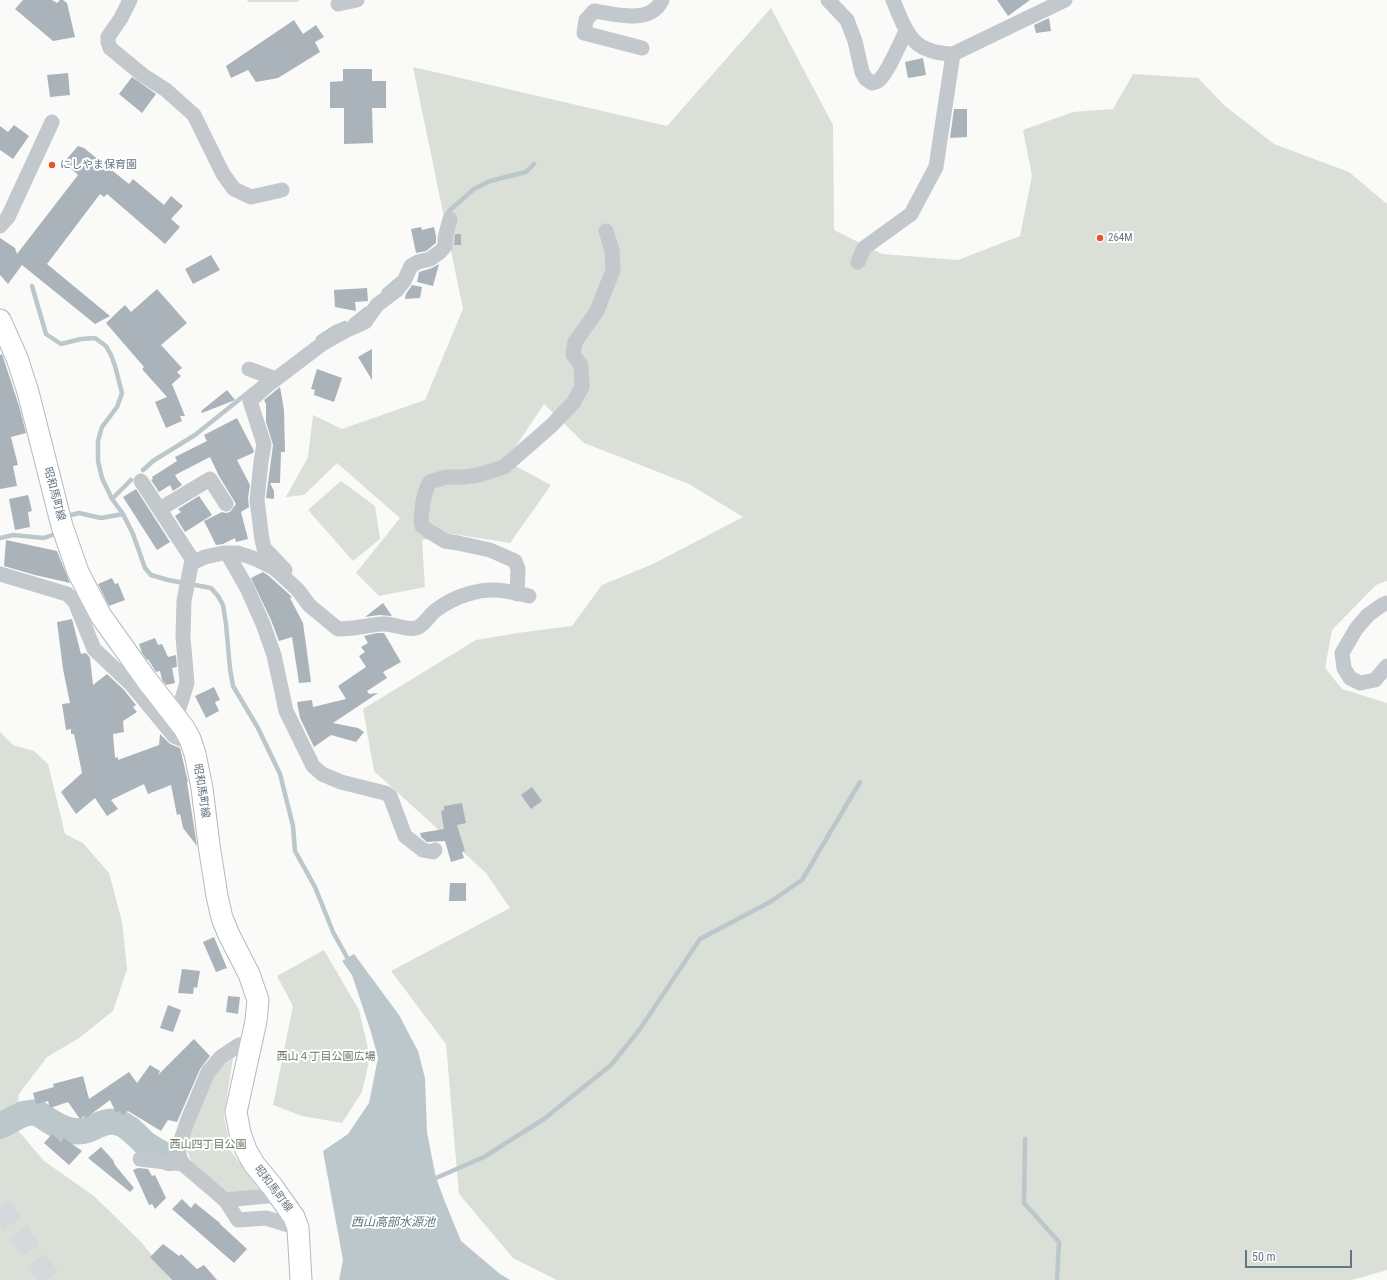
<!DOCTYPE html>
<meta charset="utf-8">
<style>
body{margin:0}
#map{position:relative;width:1387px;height:1280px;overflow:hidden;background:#fafaf8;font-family:"Roboto Condensed",sans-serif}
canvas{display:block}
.scale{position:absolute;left:1245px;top:1250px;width:107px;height:18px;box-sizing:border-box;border:2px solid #657683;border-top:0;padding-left:5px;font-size:12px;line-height:14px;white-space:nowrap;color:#657683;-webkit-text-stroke:3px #fff;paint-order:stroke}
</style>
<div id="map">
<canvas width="1387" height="1280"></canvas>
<div class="scale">50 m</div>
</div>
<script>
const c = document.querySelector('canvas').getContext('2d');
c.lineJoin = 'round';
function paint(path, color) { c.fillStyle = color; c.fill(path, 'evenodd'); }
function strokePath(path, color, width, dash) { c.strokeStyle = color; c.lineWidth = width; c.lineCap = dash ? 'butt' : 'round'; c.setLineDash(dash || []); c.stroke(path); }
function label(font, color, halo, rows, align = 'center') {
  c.font = font + ' "Roboto Condensed","Noto Sans JP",sans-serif'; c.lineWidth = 4; c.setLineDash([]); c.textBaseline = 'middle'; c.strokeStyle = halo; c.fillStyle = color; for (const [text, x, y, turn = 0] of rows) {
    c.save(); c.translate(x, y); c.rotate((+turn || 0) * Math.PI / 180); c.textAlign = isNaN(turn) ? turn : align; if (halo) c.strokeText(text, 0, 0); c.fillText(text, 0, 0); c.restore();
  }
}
paint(new Path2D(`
 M 247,0 L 300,0 L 297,2 L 248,2 Z
 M 771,8 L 833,125 L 834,230 L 882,254 L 958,260 L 1020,236 L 1032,176 L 1023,130 L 1073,112 L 1113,109 L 1133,74 L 1198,78 L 1225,106 L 1274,144 L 1349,172 L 1387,204 L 1387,581 L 1376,585 L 1332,630 L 1325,668 L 1342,689 L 1387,703 L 1387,1270 L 1352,1280 L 557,1280 L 513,1258 L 459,1194 L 446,1044 L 391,971 L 510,908 L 486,873 L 374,771 L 363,709 L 476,640 L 518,633 L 572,626 L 602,585 L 653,564 L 743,517 L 689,484 L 584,443 L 544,404 L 506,461 L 551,485 L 510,543 L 453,534 L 422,540 L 425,587 L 379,596 L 356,573 L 400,518 L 337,463 L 304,495 L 286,497 L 308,457 L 313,415 L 342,429 L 425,400 L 463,309 L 413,67 L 667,126 Z
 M 341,481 L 375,506 L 380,539 L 353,561 L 308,510 Z
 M 0,732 L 13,745 L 34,751 L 48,764 L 65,834 L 83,843 L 109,873 L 122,922 L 127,969 L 113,1011 L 79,1038 L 47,1057 L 19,1094 L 15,1127 L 44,1161 L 94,1196 L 142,1243 L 171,1280 L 0,1280 Z
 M 324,950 L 359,1010 L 370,1057 L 362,1092 L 342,1123 L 302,1116 L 273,1105 L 293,1006 L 277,976 Z
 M 233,1058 L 224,1116 L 231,1151 L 259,1189 L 228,1194 L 192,1163 L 185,1146 L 213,1074 Z`), '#dadfd7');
paint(new Path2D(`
 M 354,954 L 399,1015 L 418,1051 L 425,1078 L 427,1132 L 436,1178 L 445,1202 L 461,1241 L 500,1274 L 510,1280 L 339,1280 L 343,1260 L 323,1151 L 348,1134 L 369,1103 L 378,1058 L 371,1032 L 352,975 L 342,961 Z`), '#bbc7cb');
strokePath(new Path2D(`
 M 447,216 L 449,211 L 474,189 L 490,181 L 526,172 L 534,164
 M 32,286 L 46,334 L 61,344 L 81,339 L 95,338 L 106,346 L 111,355 L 115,366 L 122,393 L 117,407 L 102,427 L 98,441 L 98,461 L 102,478 L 112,499 L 123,514 L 133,534 L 145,568 L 151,575 L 168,580 L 211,588 L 218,596 L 223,605 L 226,624 L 230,669 L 233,686 L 258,728 L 280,774 L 293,826 L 295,851 L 315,887 L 333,932 L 349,961
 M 384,291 L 398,279
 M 351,321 L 366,309
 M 318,338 L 333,328 L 345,323
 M 143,470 L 153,461 L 195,435 L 260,383
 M 112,499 L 131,480
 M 67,516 L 79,513 L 101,518 L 123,514
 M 0,538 L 13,535 L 44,538 L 55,534
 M 1025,1139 L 1024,1203 L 1059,1242 L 1057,1280
 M 436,1178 L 484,1157 L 544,1119 L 611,1065 L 640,1029 L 700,939 L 770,902 L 802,880 L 860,782`), '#bbc7cb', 4.5);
strokePath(new Path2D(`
 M 0,1126 L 23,1114 L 36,1112 C 50,1121 68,1136 87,1130 C 98,1126 106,1119 119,1123 C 130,1126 137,1137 146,1144 C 153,1149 161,1153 169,1158`), '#bbc7cb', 26);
paint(new Path2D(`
 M 23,0 L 52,0 L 57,3 L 60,0 L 63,0 L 67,3 L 75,37 L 53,41 L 15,9 Z
 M 997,0 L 1030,0 L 1008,16 Z
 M 1049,18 L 1051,31 L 1036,33 L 1034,25 Z
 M 294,20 L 303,34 L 316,25 L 324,37 L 315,42 L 320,52 L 278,78 L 256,82 L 248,70 L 231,78 L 226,66 Z
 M 923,58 L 926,75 L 908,78 L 905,62 Z
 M 343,69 L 372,69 L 372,81 L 386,81 L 386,108 L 372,108 L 373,143 L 344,144 L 344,108 L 330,108 L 330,82 L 343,81 Z
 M 68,73 L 70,95 L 50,97 L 47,75 Z
 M 132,77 L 156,94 L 142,113 L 119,94 Z
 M 954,109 L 967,109 L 967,137 L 950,138 Z
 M 14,125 L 29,136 L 13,159 L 0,150 L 0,126 L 8,132 Z
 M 78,146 L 84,148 L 129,184 L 133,179 L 164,205 L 171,196 L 183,206 L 171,219 L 180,227 L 165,244 L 107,194 L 104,197 L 100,194 L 47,264 L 110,316 L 95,324 L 22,265 L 8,284 L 0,275 L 0,238 L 15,248 L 17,254 L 78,175 L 64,162 Z
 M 421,227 L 422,230 L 434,227 L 436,236 L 436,243 L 426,251 L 416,253 L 411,229 Z
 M 455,234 L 461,234 L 461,245 L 454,245 Z
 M 211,255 L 220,270 L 193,284 L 185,269 Z
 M 439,264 L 433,286 L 417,282 L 419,272 L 432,268 Z
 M 412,285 L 422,287 L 420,298 L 405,299 L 406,294 Z
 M 367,288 L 368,301 L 355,302 L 356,311 L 335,307 L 334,290 Z
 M 157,289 L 187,323 L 161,345 L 182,368 L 177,372 L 181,376 L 172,384 L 185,416 L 180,416 L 182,421 L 166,428 L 155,402 L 167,397 L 142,369 L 144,367 L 106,323 L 125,305 L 131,312 Z
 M 372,349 L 372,380 L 358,357 Z
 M 2,354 L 19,406 L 26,433 L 11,437 L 18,465 L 13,466 L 17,486 L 0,489 L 0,355 Z
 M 317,369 L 342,378 L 334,402 L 314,395 L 315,390 L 311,389 Z
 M 280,387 L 284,410 L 285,452 L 281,452 L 280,483 L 270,483 L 274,491 L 274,499 L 266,498 L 273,445 L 266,422 L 266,404 L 264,400 Z
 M 227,390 L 235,400 L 202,413 L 201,411 Z
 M 237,418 L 254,451 L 253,453 L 237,460 L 250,485 L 248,498 L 249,507 L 241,512 L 248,539 L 236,542 L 235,538 L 223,544 L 216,545 L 204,521 L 222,512 L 226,513 L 230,512 L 236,504 L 219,476 L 210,457 L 175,475 L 178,480 L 159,492 L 151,480 L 153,479 L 152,477 L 177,461 L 175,457 L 207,441 L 204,435 Z
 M 178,480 L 182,485 L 173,491 L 170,485 Z
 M 136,489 L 170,542 L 157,550 L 123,497 Z
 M 28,495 L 32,511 L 28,512 L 30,527 L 15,530 L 9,499 Z
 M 199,496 L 212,515 L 185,532 L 175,516 L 181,512 L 178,509 Z
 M 6,540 L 57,551 L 70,583 L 35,575 L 4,566 Z
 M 263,572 L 269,576 L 292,597 L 290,598 L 303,623 L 311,682 L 299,683 L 292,637 L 279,641 L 271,620 L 251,578 Z
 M 112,578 L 115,584 L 118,583 L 125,600 L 109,606 L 98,584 Z
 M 383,603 L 392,616 L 379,615 L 365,617 Z
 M 72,619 L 81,654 L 86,653 L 90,658 L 93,685 L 107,674 L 124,690 L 136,705 L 133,707 L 137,712 L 123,721 L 124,732 L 113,734 L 115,758 L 118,757 L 118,760 L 159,745 L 159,746 L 160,734 L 170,744 L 180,748 L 188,782 L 187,782 L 197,846 L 183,828 L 180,814 L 177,815 L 171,785 L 148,794 L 144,784 L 111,800 L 118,809 L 107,816 L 95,798 L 76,814 L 61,792 L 82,773 L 74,734 L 71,734 L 71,729 L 66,730 L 62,704 L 70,703 L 63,669 L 57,622 Z
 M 377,633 L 384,633 L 401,662 L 383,672 L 387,678 L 367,691 L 369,694 L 378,693 L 333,723 L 358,728 L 364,732 L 356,742 L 331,735 L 314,747 L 300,718 L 297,702 L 312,700 L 313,707 L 346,699 L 338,686 L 366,667 L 359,656 L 365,652 L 361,647 L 368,643 L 364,636 Z
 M 155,638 L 158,645 L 162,644 L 168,657 L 176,655 L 177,667 L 172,668 L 175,683 L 166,685 L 162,680 L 160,671 L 156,672 L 148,659 L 147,660 L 142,653 L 139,644 Z
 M 214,687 L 220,700 L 215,702 L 219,711 L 206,718 L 195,696 Z
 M 532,787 L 542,801 L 531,809 L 521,795 Z
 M 462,803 L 466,823 L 457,825 L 465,851 L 462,852 L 464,858 L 451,862 L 445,841 L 427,842 L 421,837 L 420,833 L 444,829 L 441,811 L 444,810 L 444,806 Z
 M 450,883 L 466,883 L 466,901 L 449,901 Z
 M 214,937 L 227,968 L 216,972 L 203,942 Z
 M 182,969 L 200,971 L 197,988 L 194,987 L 193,994 L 178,993 Z
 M 228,996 L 240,997 L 238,1014 L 226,1012 Z
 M 168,1005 L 181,1010 L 173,1032 L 160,1028 Z
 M 194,1039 L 210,1056 L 200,1069 L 177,1122 L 168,1120 L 161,1131 L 128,1111 L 122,1115 L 120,1111 L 116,1113 L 110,1100 L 86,1118 L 84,1116 L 80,1119 L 68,1102 L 50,1108 L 48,1101 L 36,1104 L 33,1093 L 54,1087 L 53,1084 L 83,1076 L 89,1099 L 129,1072 L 137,1083 L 150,1065 L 160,1071 L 158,1075 Z
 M 52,1134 L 61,1142 L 64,1138 L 82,1151 L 69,1165 L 44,1143 Z
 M 101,1147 L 113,1160 L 115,1165 L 134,1188 L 130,1192 L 88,1158 Z
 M 138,1168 L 148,1169 L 152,1176 L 155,1175 L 166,1198 L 155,1209 L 152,1204 L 149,1205 L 133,1170 Z
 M 182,1199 L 191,1208 L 195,1203 L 220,1223 L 220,1224 L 247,1249 L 234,1263 L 172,1209 Z
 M 163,1244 L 179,1256 L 181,1254 L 197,1269 L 204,1265 L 217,1280 L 172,1280 L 150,1257 Z`), '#aab3b9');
strokePath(new Path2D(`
 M 0,1205 L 50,1280`), '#d5d9db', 22, [22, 11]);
const secondary = new Path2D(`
 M 0,320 L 17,358 L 28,392 L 62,526 L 78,572 L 101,616 L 146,679 L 184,728 L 190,739 L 195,754 L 202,788 L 209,845 L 217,896 L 222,918 L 229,935 L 249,974 L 258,1000 L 256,1021 L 236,1112 L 240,1133 L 246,1150 L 254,1164 L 272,1186 L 294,1217 L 298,1228 L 301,1280`);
strokePath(secondary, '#b3babf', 23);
strokePath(new Path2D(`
 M 130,0 L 121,18 L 108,37 L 108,42 L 110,48 L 144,76 L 166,90 L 194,115 L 223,174 L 234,189 L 251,197 L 282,190
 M 828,0 L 847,20 L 855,41 L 862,72 L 866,79 L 872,83 C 874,82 877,82 878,81 C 887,75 901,41 906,31
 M 893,0 C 907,34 912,53 953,54 L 1065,0
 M 338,4 L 357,0
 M 642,48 L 584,33 L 586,20 L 594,11 C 615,14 651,25 662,0
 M 0,226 L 8,217 L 52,122
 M 858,262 L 864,248 L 911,214 L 936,167 L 953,54
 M 249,369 L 276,379
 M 141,481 L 194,562
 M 160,509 L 210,479 L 226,504
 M 227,553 L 247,588 L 263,624 L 274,655 L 286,711 L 313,766 L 322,774 L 341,782 L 385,793 L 390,796 L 405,836 L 423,850 L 433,852 L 435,850
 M 285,570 L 264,548 L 262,540 L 257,500 L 261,462 L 264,444 L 250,401 L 268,385 L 322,344 L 345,331 L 365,322 L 377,305 L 397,290 L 404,281 L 411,266 L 418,262 L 430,259 L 440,252 L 445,246 L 445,238 L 450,219
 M 0,574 L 67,594 L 75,602 L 94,649 L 131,684 L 174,736 L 181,739 L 190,739
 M 517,594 L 518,569 L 515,561 L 490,550 L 458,543 L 445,541 L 427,530 L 422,526 L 421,519 L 423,501 L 427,487 L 430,482 L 446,477 L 464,477 L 478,475 L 504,467 L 551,426 L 573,403 L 582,387 L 581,365 L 573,355 L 575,342 L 597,311 L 613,270 L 612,250 L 606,231
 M 1387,603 L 1382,605 L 1368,615 L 1356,629 L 1342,653 L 1344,668 L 1350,678 L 1360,683 L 1375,680 L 1387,666
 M 176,718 L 187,683 L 183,637 L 184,601 L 191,565 L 194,562 L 205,557 L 223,553 L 238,553 L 256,559 L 274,568 L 284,577 L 298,590 L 309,605 L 338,629 C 345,628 352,629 359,627 C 370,626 381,622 392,625 C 400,626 408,630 416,628 C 425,625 429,615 436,610 C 455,596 481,587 505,591 C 513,592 521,594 529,596
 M 251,1042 L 239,1045 L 221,1057 L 208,1072 L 187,1122 L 178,1149 L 180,1159 L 184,1165 L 225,1200 L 278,1195
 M 140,1159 L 183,1164
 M 225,1200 L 238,1220 L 266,1218 L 298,1228`), '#c3c8cc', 15);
strokePath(secondary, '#fff', 21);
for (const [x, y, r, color] of [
 [52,165,4,"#e4572e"],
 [1100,238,4,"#e4572e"]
]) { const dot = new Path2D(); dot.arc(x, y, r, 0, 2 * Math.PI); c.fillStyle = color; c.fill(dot); strokePath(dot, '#fff', 1.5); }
label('11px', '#657683', '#fff', [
 ["にしやま保育園",60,165],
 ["264M",1108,238]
], 'left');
label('11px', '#657683', '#fff', [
 ["昭和馬町線",54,494,75],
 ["昭和馬町線",201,791,81],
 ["昭和馬町線",273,1189,53]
]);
label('11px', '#687a64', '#fff', [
 ["西山４丁目公園広場",326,1057],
 ["西山四丁目公園",208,1145]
]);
label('italic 12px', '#60757c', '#fff', [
 ["西山高部水源池",393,1223]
]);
</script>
